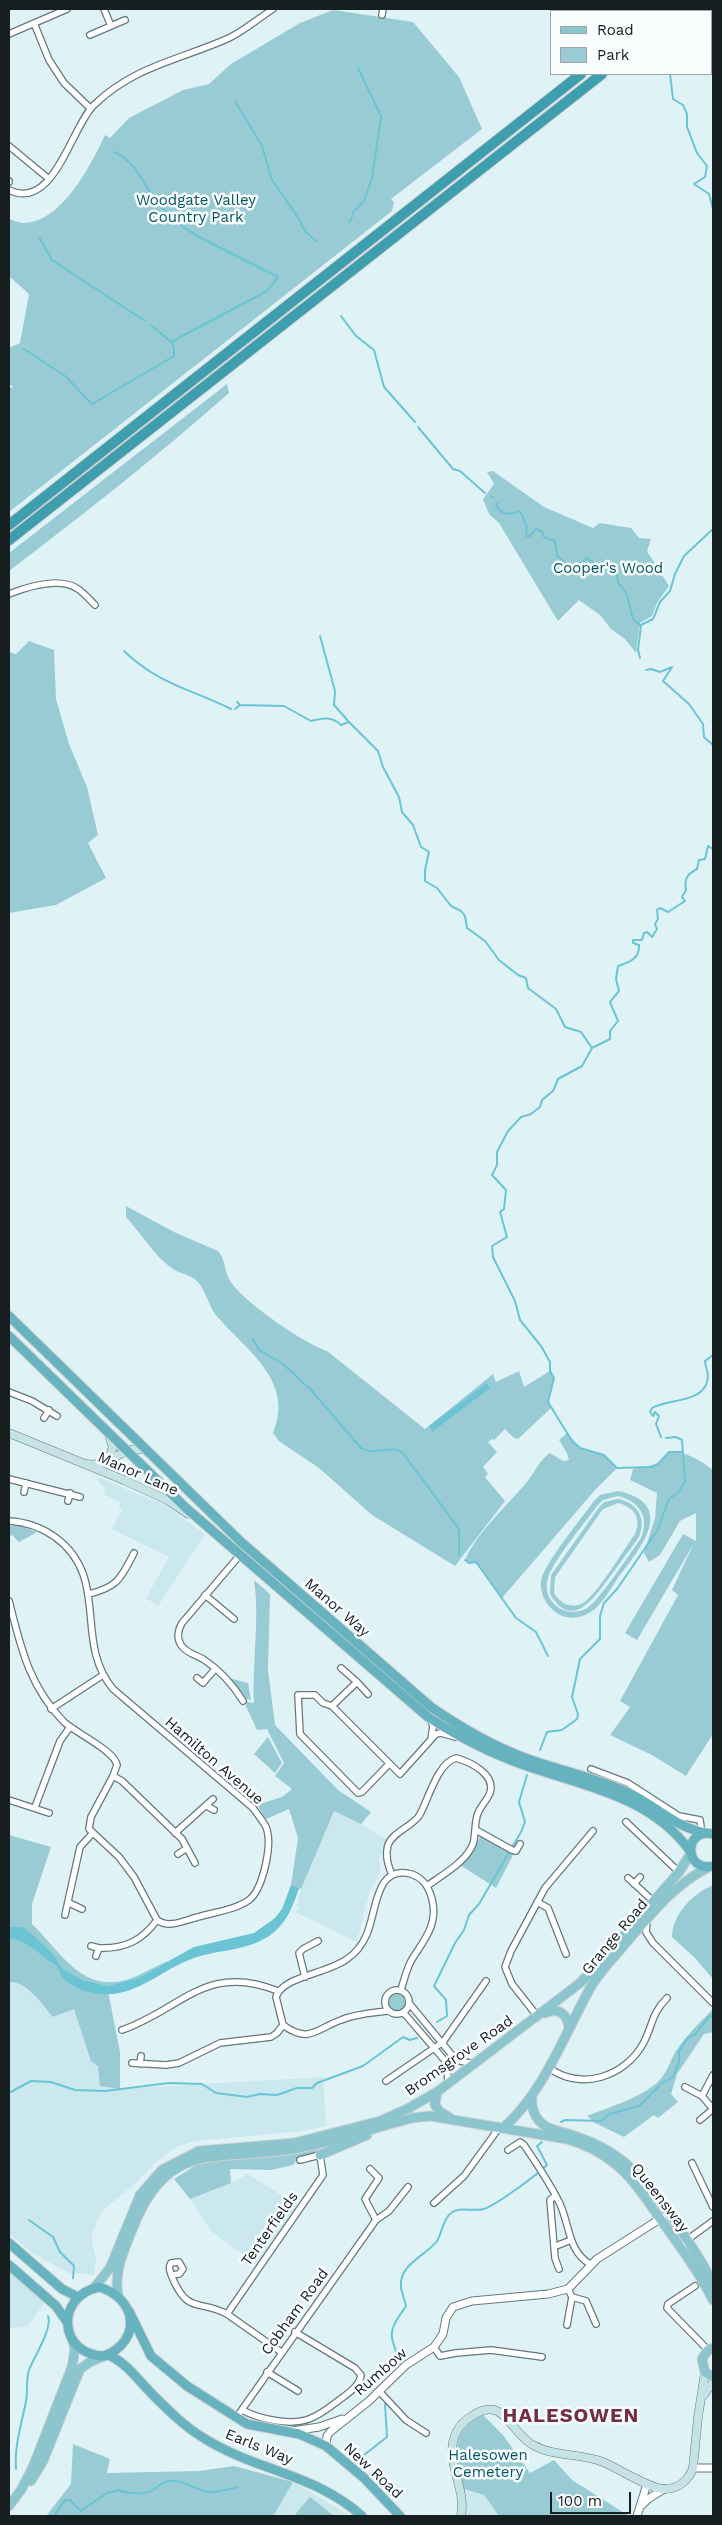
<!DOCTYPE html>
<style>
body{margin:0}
#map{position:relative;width:722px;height:2525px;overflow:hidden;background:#dff3f7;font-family:"Work Sans",sans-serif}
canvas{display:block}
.frame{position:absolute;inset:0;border:10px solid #171e20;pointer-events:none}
.legend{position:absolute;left:550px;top:10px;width:162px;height:65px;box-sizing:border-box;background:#f9fdfe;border:1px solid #9fa4a5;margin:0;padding:6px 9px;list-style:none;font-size:15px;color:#171e20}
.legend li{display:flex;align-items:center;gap:10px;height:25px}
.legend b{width:25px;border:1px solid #9fa4a5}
.scale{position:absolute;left:550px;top:2492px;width:81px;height:22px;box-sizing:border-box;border:2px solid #171e20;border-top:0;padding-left:6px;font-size:15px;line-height:18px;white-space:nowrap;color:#171e20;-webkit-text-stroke:4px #f9fdfe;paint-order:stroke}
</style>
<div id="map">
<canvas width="722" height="2525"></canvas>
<div class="frame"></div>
<ul class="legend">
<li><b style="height:6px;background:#8cc5ce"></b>Road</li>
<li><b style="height:14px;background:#99cbd5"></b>Park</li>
</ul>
<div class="scale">100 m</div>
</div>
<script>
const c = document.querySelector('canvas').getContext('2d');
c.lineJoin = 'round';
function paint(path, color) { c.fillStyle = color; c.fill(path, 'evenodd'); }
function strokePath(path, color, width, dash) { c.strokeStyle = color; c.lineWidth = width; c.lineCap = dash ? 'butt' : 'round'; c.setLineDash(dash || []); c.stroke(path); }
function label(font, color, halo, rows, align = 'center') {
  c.font = font + ' "Work Sans",sans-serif'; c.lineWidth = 5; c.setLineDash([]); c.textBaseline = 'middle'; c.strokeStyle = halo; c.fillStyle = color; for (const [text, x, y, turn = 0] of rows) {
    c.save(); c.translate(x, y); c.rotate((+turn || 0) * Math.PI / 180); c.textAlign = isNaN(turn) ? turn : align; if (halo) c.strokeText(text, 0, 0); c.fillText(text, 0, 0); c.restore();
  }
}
paint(new Path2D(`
 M 98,1477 L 164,1505 L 205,1534 L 158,1606 L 146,1598 L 169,1557 L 112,1529 L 122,1510 L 118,1507 L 121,1503 L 104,1494 L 105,1489 L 96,1478 Z
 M 305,1798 L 342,1814 L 387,1839 L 379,1862 L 381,1872 L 369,1893 L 357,1942 L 295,1912 L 299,1908 L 297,1905 L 303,1881 Z
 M 15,1981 L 35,1994 L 53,2017 L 74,2008 L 120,2089 L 323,2077 L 326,2126 L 302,2131 L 196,2141 L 178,2146 L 155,2163 L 138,2181 L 101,2212 L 91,2237 L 96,2259 L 94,2275 L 69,2273 L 35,2255 L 9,2234 L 9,1982 Z
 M 246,2173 L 297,2205 L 257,2265 L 211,2231 L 190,2199 L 242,2178 Z
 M 9,2272 L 45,2302 L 27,2327 L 9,2328 Z
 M 293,2482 L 329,2503 L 350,2516 L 267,2516 L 274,2515 Z
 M 464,2489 L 484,2495 L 499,2516 L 463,2516 Z`), '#cbe8ee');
paint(new Path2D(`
 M 333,10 L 413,22 L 459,77 L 482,129 L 391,199 L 394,202 L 392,211 L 9,512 L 9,387 L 12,388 L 13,386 L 9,385 L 9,348 L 20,343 L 29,294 L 9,276 L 9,219 C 13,220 19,223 24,223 C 62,222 91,165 105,135 L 110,138 L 129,118 L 183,90 L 209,84 L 231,64 L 300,23 Z
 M 227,384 L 229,393 C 159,455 84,514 9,571 L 9,553 Z
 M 493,471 L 544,507 L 593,528 L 600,523 L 631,528 L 639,538 L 651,539 L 647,551 L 669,586 L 657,603 L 652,616 L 640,623 L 636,653 L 625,639 L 611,629 L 600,615 L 579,600 L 558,621 L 499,523 L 489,514 L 483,499 L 494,484 L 487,472 Z
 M 29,641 L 54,650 L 56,699 L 69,744 L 87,787 L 98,835 L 88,843 L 106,878 L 56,905 L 9,913 L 9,652 L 16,654 Z
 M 126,1206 L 174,1232 L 218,1251 C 226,1260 224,1270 229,1279 C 241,1301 304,1343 327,1351 L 425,1429 L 493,1374 L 496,1382 L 519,1371 L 524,1387 L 550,1371 L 554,1378 L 548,1399 L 551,1408 L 518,1439 L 514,1438 L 505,1429 L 494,1440 L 492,1439 L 488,1442 L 497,1452 L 483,1467 L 488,1474 L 485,1477 L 505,1501 L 455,1566 L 372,1515 L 319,1468 L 279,1441 L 273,1433 C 296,1380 243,1348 215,1314 C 208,1304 205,1288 196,1280 C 189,1274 176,1273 169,1266 C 156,1257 138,1230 126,1217 Z
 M 567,1433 L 580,1448 L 604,1455 L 617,1468 L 595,1490 L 502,1598 L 476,1562 L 469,1563 L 465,1560 C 478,1531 506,1507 526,1483 C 534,1474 540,1459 550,1453 L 563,1461 L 569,1460 L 567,1453 L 559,1440 Z
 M 669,1452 C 688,1452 698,1459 713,1470 L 713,1734 L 686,1776 L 652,1755 L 610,1735 L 630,1707 L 620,1701 L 678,1595 L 672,1590 L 693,1545 L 637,1640 L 625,1633 L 683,1534 L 696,1541 L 696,1513 L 680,1521 L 660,1555 L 649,1562 L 644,1553 L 655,1518 L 657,1493 L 630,1480 L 633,1469 L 658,1464 Z
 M 618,1491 C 679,1504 639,1550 618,1578 C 610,1589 602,1606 589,1613 C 579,1619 567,1620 557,1613 C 545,1605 538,1591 542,1577 C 547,1561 582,1517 594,1501 L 600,1495 ZM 618,1496 C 639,1501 650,1517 641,1538 C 631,1552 599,1601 587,1608 C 566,1620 541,1602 548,1578 C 552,1562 587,1520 598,1505 L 603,1500 Z
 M 618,1499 C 637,1503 647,1517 639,1537 C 630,1549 621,1562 612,1574 C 596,1595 573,1633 550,1594 L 551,1575 L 600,1506 L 604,1502 ZM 618,1503 C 634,1507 642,1518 635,1534 C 625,1548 596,1596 583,1603 C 571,1609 561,1604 554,1593 L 555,1577 L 603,1509 Z
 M 9,1526 L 20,1526 L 37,1532 L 19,1542 L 12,1535 L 9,1537 Z
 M 254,1580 L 270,1594 L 268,1670 L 275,1725 L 338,1790 L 371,1812 L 361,1824 L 334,1811 L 301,1889 L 291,1885 L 298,1838 L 289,1809 L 266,1819 L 257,1805 L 282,1797 L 292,1789 L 275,1776 L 284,1763 L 267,1729 L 257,1730 L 246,1706 L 247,1702 L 254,1703 C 252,1663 260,1618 254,1580 Z
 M 229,1678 L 248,1683 L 251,1700 L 244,1698 Z
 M 268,1737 L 282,1763 L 275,1773 L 254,1754 Z
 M 9,1835 L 51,1847 L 32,1904 L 32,1924 C 62,1953 82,1994 129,1979 C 143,1974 155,1966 168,1961 L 138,1978 L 107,1986 L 120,2052 L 120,2089 L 100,2086 L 98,2066 L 91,2061 L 74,2009 L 53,2017 C 42,2004 27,1981 9,1982 Z
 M 481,1835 L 514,1853 L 496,1888 L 460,1865 L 471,1855 Z
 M 713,1885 L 713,1979 L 695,1958 L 672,1937 C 672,1915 693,1893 713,1885 Z
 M386 2002a10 10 0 1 1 20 0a10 10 0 1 1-20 0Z
 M 712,2010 L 713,2032 L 704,2034 L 677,2074 L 671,2094 L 678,2102 L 658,2118 L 654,2115 L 624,2137 L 595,2123 L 587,2116 C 609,2107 634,2100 653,2086 C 667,2076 668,2064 676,2051 C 686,2036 699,2023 712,2010 Z
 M 335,2142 L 325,2149 L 298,2158 L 293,2165 L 271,2170 L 230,2169 L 231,2183 L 190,2199 L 174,2179 L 201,2162 Z
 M 483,2415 L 503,2435 L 530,2473 L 554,2460 L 572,2480 L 629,2516 L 499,2516 L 484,2495 L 464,2489 C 455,2460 449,2429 483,2415 Z
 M 73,2444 L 110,2459 L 107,2473 L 199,2471 L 234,2466 L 293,2482 L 274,2515 L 267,2516 L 46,2516 L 71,2484 Z
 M 310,2497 L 334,2516 L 294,2516 Z`), '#99cbd5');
paint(new Path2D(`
 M 487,1383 L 490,1388 L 432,1432 L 429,1426 Z
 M 291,1885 L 299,1888 C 294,1904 287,1922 273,1933 C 251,1951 220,1949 194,1958 C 157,1971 133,2003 88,1992 C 79,1989 67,1984 62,1977 C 59,1972 59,1967 54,1964 C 39,1954 28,1941 9,1938 L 9,1927 L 22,1927 L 34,1936 L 53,1954 L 62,1968 L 82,1980 L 107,1986 L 138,1978 L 194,1947 L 254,1933 L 275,1918 L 282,1909 Z`), '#6ac4d4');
strokePath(new Path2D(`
 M 670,74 L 673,99 L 683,105 L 687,114 L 687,127 L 697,153 L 707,166 L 705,177 L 694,184 L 709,194 L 713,209
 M 235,101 L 262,146 L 272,180 L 299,219 L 305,231 L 317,242
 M 114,152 C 135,160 144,186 157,202 C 168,215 181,227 196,235
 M 350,222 L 354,211 L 364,201 L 372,178 L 381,116 L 358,68
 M 39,237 L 52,260 L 145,321
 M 341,316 L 356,336 L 374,350 L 384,387 L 415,422
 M 151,325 L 171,342 L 267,291 L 278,277 L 197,236
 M 24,349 L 65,376 L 92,404 L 174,356 L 174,348 L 172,343
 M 418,427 L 453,469 L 460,471 L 485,493
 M 491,496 L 494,498
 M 498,502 L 496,505 C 500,514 510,516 519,511 L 521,513 L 527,527 L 526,536 L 530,536 L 536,529 L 542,532 L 544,537 L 555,541 L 557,556 L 568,565 L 578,567 L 587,558 L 595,564 L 612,568 L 617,575 L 618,583 L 626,592 L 633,619 L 641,626 L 638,650 L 640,658
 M 641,625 L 653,619 L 660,602 L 670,591 L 675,574 L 684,556 L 713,529
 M 320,636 L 335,691 L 334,705 L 349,722
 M 124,651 C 158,684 191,689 231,709
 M 646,670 L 651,669 L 660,672 L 672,667 L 663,681 L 689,704 L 703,724 L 704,737 L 713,745
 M 237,702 L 240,705 L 284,706 L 311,721 C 322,718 332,716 341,725 L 349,722 L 378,751 L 383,767 L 399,797 L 402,812 L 413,825 L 421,847 L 429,852 L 425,870 L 425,881 L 437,888 L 451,906 L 461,911 L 465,916 L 467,928 L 485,941 L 499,960 L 518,975 L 526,978 L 528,988 L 556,1009 L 565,1027 L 581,1032 L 592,1048
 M 235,709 L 240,705
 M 592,1048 L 582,1066 L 558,1079 L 553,1091 L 542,1100 L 540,1107 L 531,1114 L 521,1117 L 508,1131 L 497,1152 L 497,1165 L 492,1175 L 506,1190 L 504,1209 L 500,1212 L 507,1237 L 492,1246 L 493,1257 L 515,1301 L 520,1320 L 541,1346 L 550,1362 L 550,1371 L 554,1378 L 548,1402 L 572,1441 L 580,1448 L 604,1455 L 617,1468 L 651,1467 L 658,1464 L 669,1452 L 682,1452
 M 592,1048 L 610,1039 L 610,1031 L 618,1021 L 610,1002 L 619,991 L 616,979 L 618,966 C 629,962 640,959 639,945 L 633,943 L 633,940 L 642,940 L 644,933 L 647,932 L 652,937 L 657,929 L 655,924 L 658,919 L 657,910 L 660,908 L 668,912 L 685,901 L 682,897 L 686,890 C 684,879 687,874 697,869 L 699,860 L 705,859 L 708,846 L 713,849
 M 253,1339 L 259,1350 L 283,1364 L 312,1391 L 361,1448 C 374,1456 392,1444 403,1453 L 459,1529 L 459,1555
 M 661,1437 L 656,1424 L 659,1416 L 655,1412 L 653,1416 L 650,1412 L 652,1408 C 669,1398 707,1404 708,1376 C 708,1371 705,1366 705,1361 L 713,1355
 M 465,1560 L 469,1563 L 476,1562 L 516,1618 L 536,1632 L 548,1656
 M 540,1750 L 547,1732 L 562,1730 L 577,1719 L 578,1714 L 572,1697 L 580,1659 L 600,1639 L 600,1616 L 604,1603 L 617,1589 L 657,1531 L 669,1499 L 678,1493 L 685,1481 L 682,1440 L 676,1437 L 666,1438
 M 437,2022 L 447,2016 L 446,2000 L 434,1986 L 455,1943 L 464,1930 L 469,1915 L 479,1904 L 521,1832 L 525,1822 L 519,1802 L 527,1775
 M 9,2093 L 31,2081 L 51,2082 L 75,2090 L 105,2091 L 169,2083 L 202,2084 L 216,2093 L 247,2097 L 260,2094 L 277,2095 L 297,2088 L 312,2088 L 317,2083 L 363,2066 L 403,2037 L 410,2040 L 417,2038
 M 561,2122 L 565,2120 L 601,2121 L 609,2114 L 639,2106 L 661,2084 L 673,2077 L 679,2062 L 679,2051 L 688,2038 L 695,2034 L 709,2017 L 713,2015
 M 29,2220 L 53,2237 L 60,2252 L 74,2266 L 73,2278
 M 395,2365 C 398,2347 395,2353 392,2338 C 390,2327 400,2315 406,2306 C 405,2300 402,2294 401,2288 C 398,2264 426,2256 437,2241 C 442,2233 443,2219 451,2213 C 459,2206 474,2212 484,2209 C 496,2205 537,2175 547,2165 L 537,2146 L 542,2142
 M 364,2455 L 387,2437 L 385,2404
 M 16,2469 C 14,2446 22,2423 26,2401 C 28,2391 26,2378 29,2370 C 34,2357 53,2328 48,2316
 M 54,2516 L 65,2500 L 70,2500 L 81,2511 L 107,2493 L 119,2490 C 127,2494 145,2495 153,2490 C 160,2486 161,2482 170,2481 C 187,2480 195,2491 210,2492 C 219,2492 229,2489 237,2487`), '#6ac4d4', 2);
const minor = new Path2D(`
 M 104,9 L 111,26
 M 382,15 L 383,9
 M 34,23 L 49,60 L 64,83 L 90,108
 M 9,34 L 67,9
 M 90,35 L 125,20
 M 9,146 L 49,179
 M 9,182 L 9,181
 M 9,190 C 54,212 71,127 94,105 C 134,66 180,60 229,38 C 244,31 259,18 273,9
 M 9,594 C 27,587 59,576 78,589 C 84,593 90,600 95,605
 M 9,1392 L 32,1401 L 57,1416
 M 44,1418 L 49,1410
 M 9,1479 L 80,1497
 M 24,1492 L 26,1483
 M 68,1501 L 70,1493
 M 9,1521 C 26,1522 41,1527 55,1537 C 111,1578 73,1641 113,1689 L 253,1808 C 257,1814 263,1821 266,1827 C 273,1844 263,1889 249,1900 C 235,1910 214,1912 198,1917 C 185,1920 169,1929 157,1920 L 134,1877 L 119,1857 L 89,1829 L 91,1817 L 113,1776
 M 240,1555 L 182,1623 C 178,1630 176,1637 181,1645 C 186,1653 196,1655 203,1659 C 220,1670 233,1685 243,1701
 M 89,1594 C 118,1587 121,1578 134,1553
 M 205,1595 L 234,1619
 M 9,1601 C 21,1648 29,1686 64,1722 C 76,1733 115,1751 117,1765 L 113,1776 L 122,1781 L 182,1839 L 195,1863
 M 341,1668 L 357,1682
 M 197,1678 L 203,1683 L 215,1669
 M 368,1694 L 357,1682 L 332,1706 L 400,1774 L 436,1734 L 441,1733 L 455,1737
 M 332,1706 L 323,1703 L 315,1695 L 298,1695 L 300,1734 L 358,1793 L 362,1792 L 389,1764
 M 51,1709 L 103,1675
 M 430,1719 L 433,1726 L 431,1739
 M 591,1769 L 628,1783 L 679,1816 L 700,1820 L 702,1834
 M 9,1800 L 49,1813
 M 207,1806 L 214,1810
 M 35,1807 L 60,1741 L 70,1727
 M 626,1822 L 679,1872
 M 476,1830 L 512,1850 L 516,1851 L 520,1844
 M 175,1833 L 213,1799
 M 178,1854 L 187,1848
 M 392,1875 C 388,1865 385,1856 388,1845 C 393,1832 411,1827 419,1816 C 428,1801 437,1763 456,1758 C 470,1762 496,1774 490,1793 C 487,1800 481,1806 478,1813 C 474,1823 476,1834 473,1844 C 466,1862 442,1875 427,1886
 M 628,1878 L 653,1901
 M 634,1884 L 640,1877
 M 537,1902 L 548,1908 L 566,1954
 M 69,1903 L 82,1909
 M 65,1915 L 80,1847 L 92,1834
 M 647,1921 L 646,1932 L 653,1943 L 713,2003
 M 91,1946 L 99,1948 L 96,1956
 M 99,1948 C 124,1949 142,1941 157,1920
 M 305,1977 L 299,1953 L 303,1949 L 318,1941
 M385 2002a12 12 0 1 1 24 0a12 12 0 1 1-24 0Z
 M 409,2003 L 456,2060 L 474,2064
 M 387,2011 C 372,2013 355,2014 341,2020 C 316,2029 309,2044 283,2025 L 276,1997 C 283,1976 327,1974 347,1959 C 356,1953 362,1945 366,1936 C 377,1914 374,1864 411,1874 C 424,1878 429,1888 432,1899 C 439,1925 423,1941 411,1961 C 406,1971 404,1980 401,1990
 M 403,2012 L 447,2063 L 448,2084
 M 538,2017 L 512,1984 L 505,1967 L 511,1951 L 545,1888 L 593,1831
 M 122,2030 C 182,2009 206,1962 278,1991
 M 132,2063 L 166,2065 L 179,2063 L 220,2043 L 271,2037 L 277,2033 L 283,2025
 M 140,2064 L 141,2056
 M 548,2067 C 580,2092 626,2077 644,2042 C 653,2024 652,2013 667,1998
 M 713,2075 L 702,2096 L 713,2109
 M 386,2081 L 443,2042 L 486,1981
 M 685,2087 L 702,2096
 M 700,2120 L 713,2109
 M 508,2150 L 520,2142 L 524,2145 C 537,2164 550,2183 560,2204 C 570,2226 568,2251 590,2264
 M 692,2163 L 713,2207
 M 370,2169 L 379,2178 L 365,2199 L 376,2220
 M 555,2196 L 550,2200 L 555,2258 L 559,2269
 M 434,2203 L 464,2176 L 499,2128
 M 376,2220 L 389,2211 L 408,2187
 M 556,2246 L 571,2240
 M 681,2249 L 687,2240 L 713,2221
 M 172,2275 L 179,2274 L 183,2269 L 179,2262 L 171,2263 C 168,2268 170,2271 172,2277 C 188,2315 199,2299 227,2314 L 281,2352
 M 695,2286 L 668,2304 L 667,2308 L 708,2350
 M 572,2297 L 586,2301 L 596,2324
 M 227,2314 L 323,2175 L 320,2155 L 300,2160
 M 567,2325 L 572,2297 L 568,2289
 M 434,2347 L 440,2356 L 456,2353 L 491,2350 L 542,2357
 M 267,2372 L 298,2391
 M 379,2391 L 406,2420 L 426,2433
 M 242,2410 C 259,2419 290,2426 309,2419 C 321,2415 332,2405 342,2398 C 350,2392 360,2385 361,2375 L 355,2368 L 295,2332
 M 236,2418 L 376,2220`);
const tertiary = new Path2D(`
 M 292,2431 L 319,2427 L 342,2419
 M 326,2446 L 327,2436 L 330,2432 L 369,2401 L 406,2365 L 434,2347 L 443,2334 L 446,2318 L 453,2307 L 472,2301 L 548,2294 L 568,2289 L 597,2259 L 663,2217
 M 693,2468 L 713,2468
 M 642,2505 L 648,2499 L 664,2489
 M 637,2516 L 647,2484`);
const secondary = new Path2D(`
 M 9,1433 L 124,1480 L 167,1500 L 188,1514
 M 107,1461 L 113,1448 L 109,1435
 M 87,1464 C 113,1468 120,1444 146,1450
 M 704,2395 L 713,2382
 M 461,2516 C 467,2486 442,2459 457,2431 C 463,2420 481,2407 494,2410 C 508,2413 518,2438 533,2445 C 554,2457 580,2453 603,2462 C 618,2468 651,2490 665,2489 C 678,2489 689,2480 693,2468 L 698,2417 L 705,2373`);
const primary = new Path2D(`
 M 545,2013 C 559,2007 568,2014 569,2029
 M 437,2092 L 435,2105 L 440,2112 L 449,2117
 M 532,2096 C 530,2111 538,2126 555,2130 C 578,2136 601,2144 620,2159 C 649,2180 696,2250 713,2283
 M 503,2128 C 543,2093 563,2038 588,1992 C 597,1974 612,1960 625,1944 C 651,1915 673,1885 709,1867
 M 320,2155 L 367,2135
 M 94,2288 L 110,2268 L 140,2195 L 162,2170 L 199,2151 L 294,2143 L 380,2121 L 409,2108 L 437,2092 L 580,1983 L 597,1966 L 679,1872 L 691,1853
 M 118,2296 C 114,2271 123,2253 132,2230 C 168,2136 219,2163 298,2148 C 336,2141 374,2128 412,2118 L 430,2116 L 567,2139 C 584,2144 600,2152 614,2163 C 633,2178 647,2200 661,2220 C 679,2245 699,2272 713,2300
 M 713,2348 L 708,2350 L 702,2359 L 705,2372 L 713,2377
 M 31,2481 L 43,2461 L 80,2369 L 90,2362 L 104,2356
 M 9,2506 L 21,2490 L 33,2467 L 72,2367 L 75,2348 L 72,2339`);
const trunk = new Path2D(`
 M 9,1316 L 241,1542 L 431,1707 C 463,1729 492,1746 528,1759 C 562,1771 596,1778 629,1793 C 655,1805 676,1828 706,1833
 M 9,1336 L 186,1508 L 428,1717 C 459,1737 489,1753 524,1765 C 583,1786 651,1796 690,1851
 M 713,1834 C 683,1827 684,1873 713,1866
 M 9,2243 L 62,2289 L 78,2297
 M 9,2265 L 56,2306 L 67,2322
 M 99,2287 C 137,2298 143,2341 104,2356 C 59,2355 54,2297 99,2287 Z
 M 129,2311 L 151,2356 L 187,2386 L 247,2424 L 299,2434 L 326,2446 L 364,2478 L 400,2516
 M 108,2355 C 126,2362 139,2381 153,2395 C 168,2410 184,2426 202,2437 C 255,2471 314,2473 362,2516`);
const motorway = new Path2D(`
 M 666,11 L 670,9
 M 699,11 L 703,9
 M 9,525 L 581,74
 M 9,540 L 602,74`);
strokePath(minor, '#65787b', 8);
strokePath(tertiary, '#65787b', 9);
strokePath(secondary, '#65787b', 9);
strokePath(primary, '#d1d2d2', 11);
strokePath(trunk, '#d1d2d2', 11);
strokePath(motorway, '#d1d2d2', 12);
strokePath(minor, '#fff', 5.5);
strokePath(tertiary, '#fff', 7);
strokePath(secondary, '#c5e2e7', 8);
strokePath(primary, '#8cc5ce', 9);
strokePath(trunk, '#66b2be', 9);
strokePath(motorway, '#3f9eae', 10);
label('15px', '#045762', '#f9fdfe', [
 ["Woodgate Valley",196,201],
 ["Country Park",196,218],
 ["Cooper's Wood",608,569],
 ["Halesowen",488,2456],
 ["Cemetery",488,2473]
]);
label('15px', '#171e20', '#f9fdfe', [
 ["Manor Lane",138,1474,24],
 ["Manor Way",337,1608,41],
 ["Hamilton Avenue",214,1761,41],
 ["Grange Road",615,1937,-50],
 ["Bromsgrove Road",459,2056,-35],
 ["Queensway",660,2198,52],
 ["Tenterfields",270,2229,-55],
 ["Cobham Road",295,2312,-54],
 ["Rumbow",381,2372,-41],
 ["Earls Way",259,2447,22],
 ["New Road",373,2471,43]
]);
c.letterSpacing = '1px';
label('bold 20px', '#732e46', '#f9fdfe', [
 ["HALESOWEN",571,2416]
]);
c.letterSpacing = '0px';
</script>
